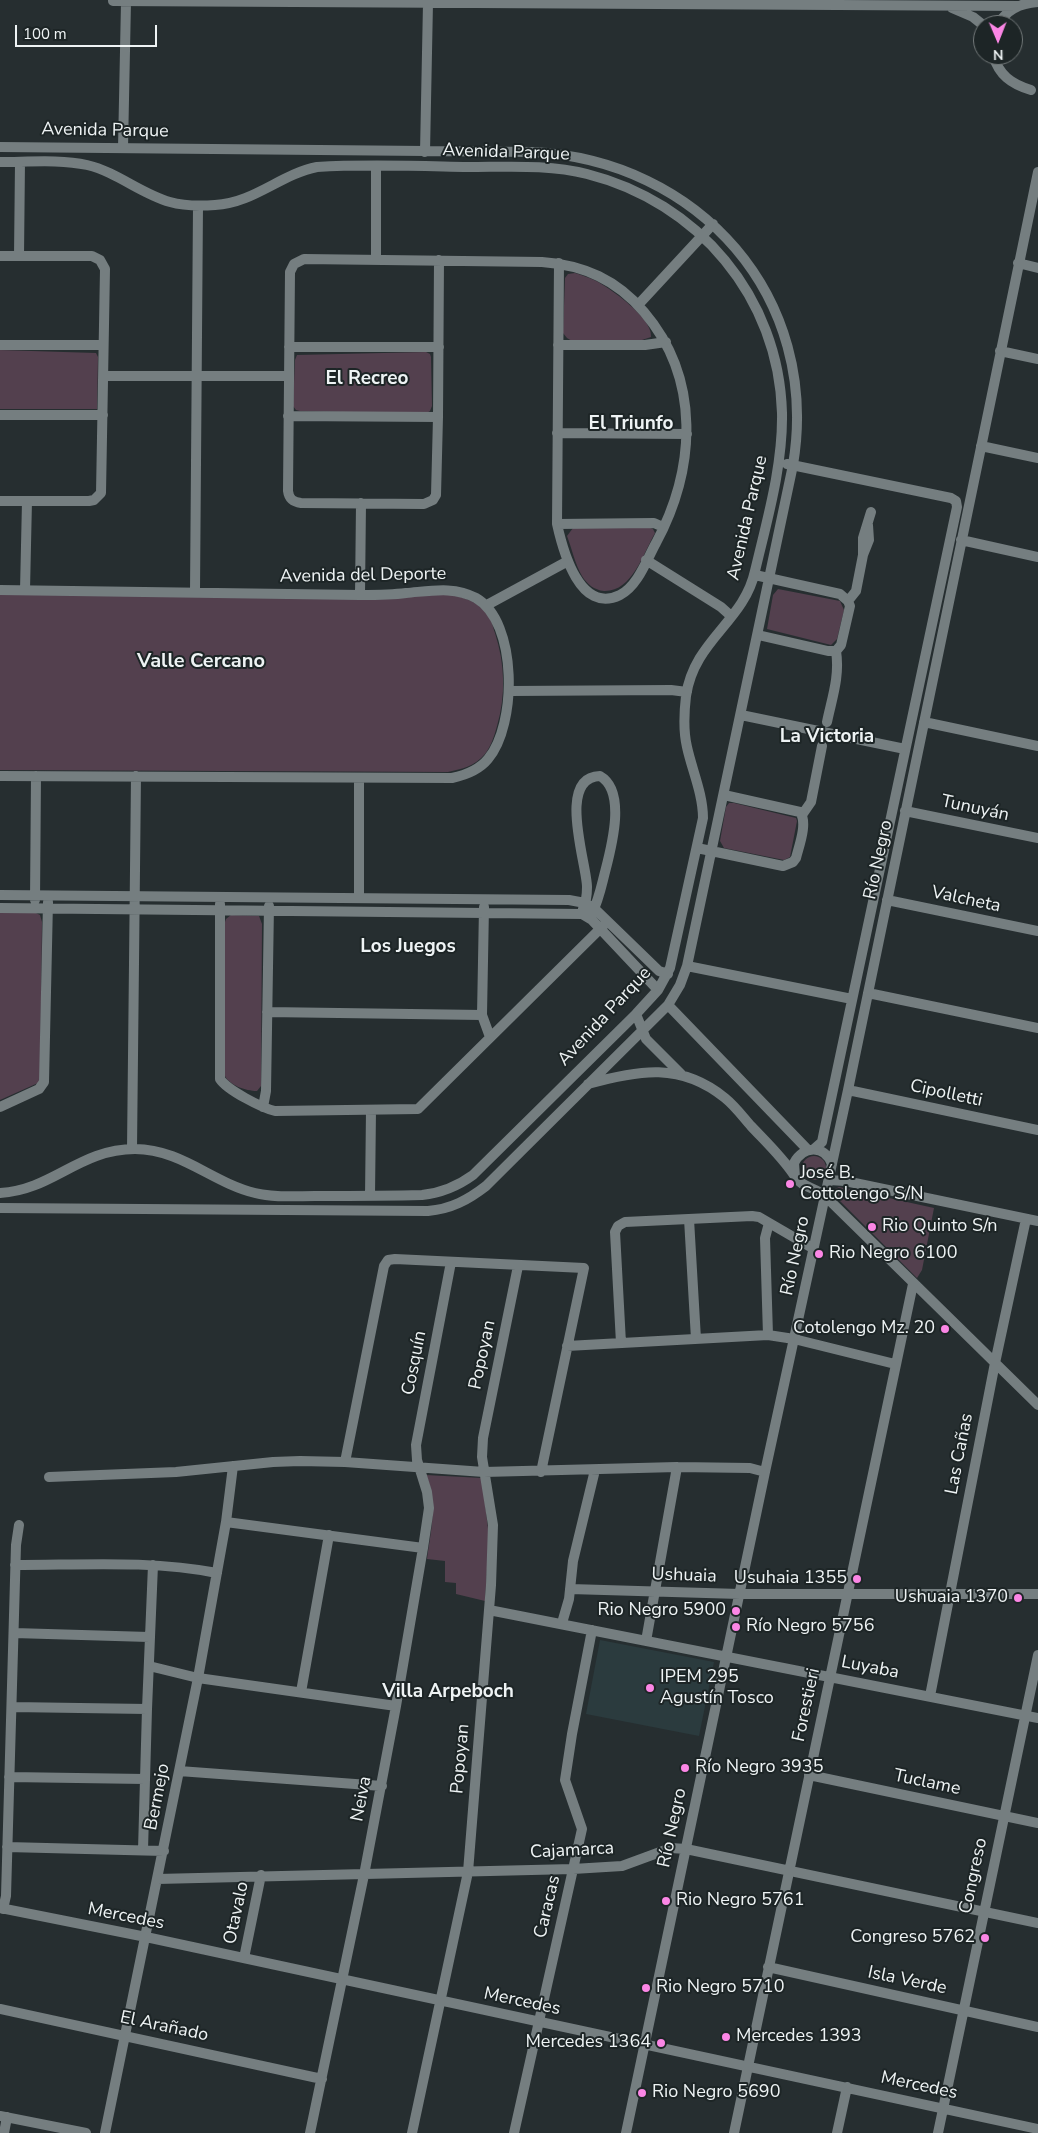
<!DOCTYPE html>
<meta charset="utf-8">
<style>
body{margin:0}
#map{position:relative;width:1038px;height:2133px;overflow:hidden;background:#262e30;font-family:"Nunito Sans",sans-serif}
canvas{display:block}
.north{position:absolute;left:973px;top:15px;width:50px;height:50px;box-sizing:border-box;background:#1d2526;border:1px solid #717778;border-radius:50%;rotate:179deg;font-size:14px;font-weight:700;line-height:20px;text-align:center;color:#eef3f4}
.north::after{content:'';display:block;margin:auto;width:18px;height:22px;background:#fb86e5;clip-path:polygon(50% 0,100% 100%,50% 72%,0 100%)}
.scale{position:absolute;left:15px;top:25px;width:142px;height:22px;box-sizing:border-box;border:2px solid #eef3f4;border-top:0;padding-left:6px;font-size:15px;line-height:18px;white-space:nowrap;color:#eef3f4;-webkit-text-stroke:4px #1d2526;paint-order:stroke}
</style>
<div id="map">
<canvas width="1038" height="2133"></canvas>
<div class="north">N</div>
<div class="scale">100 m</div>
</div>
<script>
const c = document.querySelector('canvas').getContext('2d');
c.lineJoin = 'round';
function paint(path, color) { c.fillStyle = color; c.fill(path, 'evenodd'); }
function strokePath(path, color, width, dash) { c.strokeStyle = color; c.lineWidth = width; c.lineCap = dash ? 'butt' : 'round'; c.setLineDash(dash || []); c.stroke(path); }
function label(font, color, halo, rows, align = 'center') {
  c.font = font + ' "Nunito Sans",sans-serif'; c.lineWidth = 4; c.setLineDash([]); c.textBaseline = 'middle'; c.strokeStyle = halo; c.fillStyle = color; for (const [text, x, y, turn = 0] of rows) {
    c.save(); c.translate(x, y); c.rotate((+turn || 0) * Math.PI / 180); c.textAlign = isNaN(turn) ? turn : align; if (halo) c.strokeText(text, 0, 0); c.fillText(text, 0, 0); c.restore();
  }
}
paint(new Path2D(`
 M 600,1640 L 714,1662 L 699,1736 L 586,1714 Z`), '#2b3b3e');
paint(new Path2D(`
 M 575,273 C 581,275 588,277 594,280 C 609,287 654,319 651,337 L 642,340 L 572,341 L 567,338 L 563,333 L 565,278 L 568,274 Z
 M 0,350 L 96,353 L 98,357 L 97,409 L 0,409 Z
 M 426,352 L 430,354 L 431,357 L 432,406 L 430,411 L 425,414 L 300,411 L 296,410 L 293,406 L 295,360 L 297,355 Z
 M 648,527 L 653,529 L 655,533 C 643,554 632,592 604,591 C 594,590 587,584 582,576 C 575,564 572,549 567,536 L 573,528 Z
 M 778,589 L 840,601 L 844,610 L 837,639 L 831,645 L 767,629 L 773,595 Z
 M 438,592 C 457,596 476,598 488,615 C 492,620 493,628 495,633 C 505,664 506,695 497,726 C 494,737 491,746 485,754 C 475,766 462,769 448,772 L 0,770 L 0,594 Z
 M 729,803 L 734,803 L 796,818 L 797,821 L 790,857 L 784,860 L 724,848 L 720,841 L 726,807 Z
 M 0,912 L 36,913 L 40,915 L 42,922 L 40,1080 L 38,1083 L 0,1100 Z
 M 231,915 L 259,916 L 262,924 L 261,1086 L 257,1091 C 246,1091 228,1085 224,1074 L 225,922 L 226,919 Z
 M802 1168a12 12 0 1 1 24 0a12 12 0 1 1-24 0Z
 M 839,1187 L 934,1208 L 922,1270 L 917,1278 L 838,1199 L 835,1193 L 835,1189 Z
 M 426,1475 L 482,1478 L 489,1537 L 485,1601 L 456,1594 L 456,1583 L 445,1582 L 445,1561 L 427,1559 C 431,1530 438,1503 426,1475 Z`), '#53404e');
strokePath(new Path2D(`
 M 113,1 L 1019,6
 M 952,8 L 973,17 L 983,25
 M 998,25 C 1006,10 1021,3 1038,2
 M 993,55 C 999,75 1011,84 1031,90
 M 0,147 L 532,152 C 699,160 821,297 793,465 L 687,966 L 680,985 L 668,1005 L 486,1186 C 468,1200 451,1209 428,1211 L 0,1208
 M 123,148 L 126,2
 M 425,152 L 428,3
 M 0,162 C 27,162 61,159 87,165 C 117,172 141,194 170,202 C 184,206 201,206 215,205 C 254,203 281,174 317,167 C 367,164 418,166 468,167 C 507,167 549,164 587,174 C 698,202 779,297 782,413 C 783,466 767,520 755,571 C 744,622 694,640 686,696 C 684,713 683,730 687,747 C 692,770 703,794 703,818 L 670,968 L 658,990 L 636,1014 L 473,1175 C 458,1186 441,1193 422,1195 C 386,1196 351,1196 315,1196 C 296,1196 274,1198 255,1193 C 213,1183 181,1149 135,1149 C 79,1149 53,1190 0,1193
 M 0,256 L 92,256 L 100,260 L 105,269 L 101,493 L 94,500 L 89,501 L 0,501
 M 19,256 L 20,162
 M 376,260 L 376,166
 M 439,260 L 438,417 L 436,495 L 433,500 L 424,504 L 301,503 C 293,502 289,499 288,491 L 290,272 L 294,264 L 304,259 L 542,262 C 584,265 617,280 644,312 C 701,379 696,468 656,543 C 647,559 638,586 620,595 C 580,615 563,551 557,524 L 559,263
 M 1018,263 L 1038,268
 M 638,305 L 713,224
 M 0,345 L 103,345
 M 558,345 L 645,345 L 666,342
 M 289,347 L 439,347
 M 1000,351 L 1038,359
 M 104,376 L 289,376
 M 0,415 L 103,415
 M 288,416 L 438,417
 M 557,433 L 687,434
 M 981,446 L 1038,458
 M 787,464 L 951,498 L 956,501 L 957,507 L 824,1132 L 822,1142 L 814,1149
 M 557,524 L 654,523 L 663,527
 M 868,525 L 869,540 L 863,555 L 863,538 L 871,512
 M 961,540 L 1038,557
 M 646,560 L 721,607 L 731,616
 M 755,575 L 840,594 L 848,601 L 850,606 L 841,645 L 836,651 L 828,651 L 758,635
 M 0,590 L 360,595 C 375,595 391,595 406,593 C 431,591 454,586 476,598 C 518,622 517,725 488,759 C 479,770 466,775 452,778 L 0,776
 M 25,590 L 27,501
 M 195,592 L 198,206
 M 360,595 L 361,503
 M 848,601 L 856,591 L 863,555
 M 487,605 L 568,561
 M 510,691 L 671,690 L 687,692
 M 741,715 L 905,749
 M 827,722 C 832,698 840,676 836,651
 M 924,722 L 1038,746
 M 905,811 L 1038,838
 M 802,815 L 811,802 L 822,746
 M 697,848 L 783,866 L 793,862 L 796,858 C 799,846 808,823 800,812 L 724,795
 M 0,895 L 569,900 L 585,903 L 595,909 L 659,971 L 668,974
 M 359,898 L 359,778
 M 35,900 L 36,776
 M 887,900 L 1038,931
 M 220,904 L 220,1079 C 227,1090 262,1108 275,1111 L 418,1109 L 604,925
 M 484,907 L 482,1015 L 490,1037
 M 0,908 L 582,914 L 592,920 L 658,990
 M 583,909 C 586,902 587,894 587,887 C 587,864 556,777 600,776 C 628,792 610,852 604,876 C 601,888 598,902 592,913
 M 687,966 L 852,999
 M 868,993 L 1038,1028
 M 668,1005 L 808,1150
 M 267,1012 L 482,1015
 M 636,1014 L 646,1039 L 681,1074
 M 588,1084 C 638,1070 681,1062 725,1098 C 735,1106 743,1117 751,1126 C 766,1142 782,1157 794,1175
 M 848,1090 L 1038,1130
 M 0,1107 L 39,1089 L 44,1082 L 48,902
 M 263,1107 L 266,1091 L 269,906
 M 132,1149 L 136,776
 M 832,1164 C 824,1144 803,1146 794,1163 L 795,1177 C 803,1188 815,1187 825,1196 L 1038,1405
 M 829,1180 L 845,1181 L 1038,1221
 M 370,1196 L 371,1110
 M 689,1219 L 696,1339
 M 768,1335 L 765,1238 L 769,1223
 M 621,1343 L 615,1232 L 618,1226 L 625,1222 L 752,1216 L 759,1217 L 814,1249
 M 567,1346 L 768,1335 L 794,1339 L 895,1364
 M 345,1462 L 384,1266 L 388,1260 L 395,1259 L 584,1268 L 541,1472
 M 49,1477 L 176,1472 L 273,1462 L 300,1461 L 345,1462 L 484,1472 L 677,1467 L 750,1468 L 765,1472
 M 226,1522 L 423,1548
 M 15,1565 C 82,1565 151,1560 217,1573
 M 570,1589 L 740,1594 L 1038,1594
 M 489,1610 L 1038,1718
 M 562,1623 L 569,1599 L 573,1561 L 595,1470
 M 14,1633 L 149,1637
 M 646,1641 L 677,1467
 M 149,1666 L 198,1678 L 396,1706
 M 301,1692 L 329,1535
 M 930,1696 L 995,1363 L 1026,1219
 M 12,1707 L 147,1709
 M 179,1771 L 382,1786
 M 809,1775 L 1038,1823
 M 9,1777 L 145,1779
 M 7,1847 L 164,1851
 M 143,1850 L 147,1709 L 153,1565
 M 157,1879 L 573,1869 L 622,1866 L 671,1848 L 686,1849 L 1038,1923
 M 0,1908 L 146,1937 L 1038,2129
 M 3,1909 L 6,1896 L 16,1545 L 19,1525
 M 244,1958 L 261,1875
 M 768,1967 L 1038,2027
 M 0,2009 L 322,2079
 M 0,2116 L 86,2133
 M 4,2133 L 7,2117
 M 105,2133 L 198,1678 L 226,1522 L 233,1466
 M 310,2133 L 364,1875 L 396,1706 L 423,1548 L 429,1508 L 427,1492 L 417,1460 L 416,1445 L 451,1262
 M 412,2133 L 468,1872 L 491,1585 L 493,1525 L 482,1457 L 483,1438 L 518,1266
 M 514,2133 L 582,1829 L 565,1780 L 572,1734 L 592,1630
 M 626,2133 L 765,1472 L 848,1090 L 1038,172
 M 734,2133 L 913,1284
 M 837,2133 L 847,2087
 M 938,2133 L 1038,1655`), '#757e80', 10);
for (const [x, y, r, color] of [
 [790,1184,5,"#fb86e5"],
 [872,1227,5,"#fb86e5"],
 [819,1254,5,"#fb86e5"],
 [945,1329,5,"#fb86e5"],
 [857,1579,5,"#fb86e5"],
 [1018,1598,5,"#fb86e5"],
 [736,1611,5,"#fb86e5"],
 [736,1627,5,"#fb86e5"],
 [650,1688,5,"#fb86e5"],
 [685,1768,5,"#fb86e5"],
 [666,1901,5,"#fb86e5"],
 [985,1938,5,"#fb86e5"],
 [646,1988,5,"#fb86e5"],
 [726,2037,5,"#fb86e5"],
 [661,2043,5,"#fb86e5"],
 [642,2093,5,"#fb86e5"]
]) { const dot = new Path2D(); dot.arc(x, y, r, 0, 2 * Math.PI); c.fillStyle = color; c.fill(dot); strokePath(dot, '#1d2526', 2); }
label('18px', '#eef3f4', '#1d2526', [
 ["Avenida Parque",105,131,1],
 ["Avenida Parque",506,153,2],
 ["Avenida Parque",748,518,-77],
 ["Avenida del Deporte",363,576,-1],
 ["Tunuyán",975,809,12],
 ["Río Negro",879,860,-78],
 ["Valcheta",966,900,12],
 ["Avenida Parque",605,1017,-47],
 ["Cipolletti",946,1094,12],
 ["Río Negro",796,1256,-78],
 ["Popoyan",483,1355,-78],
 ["Cosquín",415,1363,-79],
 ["Las Cañas",960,1454,-79],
 ["Ushuaia",684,1576,2],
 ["Luyaba",870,1668,11],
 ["Forestieri",807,1705,-78],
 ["Popoyan",461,1759,-85],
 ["Tuclame",927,1783,12],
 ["Bermejo",158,1797,-79],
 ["Neiva",362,1799,-79],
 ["Río Negro",673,1828,-78],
 ["Cajamarca",572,1851,-3],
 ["Congreso",974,1876,-78],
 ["Caracas",548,1907,-77],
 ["Otavalo",237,1913,-78],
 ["Mercedes",126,1917,11],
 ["Isla Verde",907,1981,12],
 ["Mercedes",522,2002,12],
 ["El Arañado",164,2027,12],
 ["Mercedes",919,2086,12]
]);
label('18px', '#eef3f4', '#1d2526', [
 ["José B.",800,1174],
 ["Cottolengo S/N",800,1195],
 ["Rio Quinto S/n",882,1227],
 ["Rio Negro 6100",829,1254],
 ["Cotolengo Mz. 20",935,1329,"right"],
 ["Usuhaia 1355",847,1579,"right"],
 ["Ushuaia 1370",1008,1598,"right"],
 ["Rio Negro 5900",726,1611,"right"],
 ["Río Negro 5756",746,1627],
 ["IPEM 295",660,1678],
 ["Agustín Tosco",660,1699],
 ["Río Negro 3935",695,1768],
 ["Rio Negro 5761",676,1901],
 ["Congreso 5762",975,1938,"right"],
 ["Rio Negro 5710",656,1988],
 ["Mercedes 1393",736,2037],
 ["Mercedes 1364",651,2043,"right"],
 ["Rio Negro 5690",652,2093]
], 'left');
label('bold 19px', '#eef3f4', '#1d2526', [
 ["El Recreo",367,379],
 ["El Triunfo",631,424],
 ["La Victoria",827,737],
 ["Los Juegos",408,947],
 ["Villa Arpeboch",448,1692]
]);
label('bold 20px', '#eef3f4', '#1d2526', [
 ["Valle Cercano",201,662]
]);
</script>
